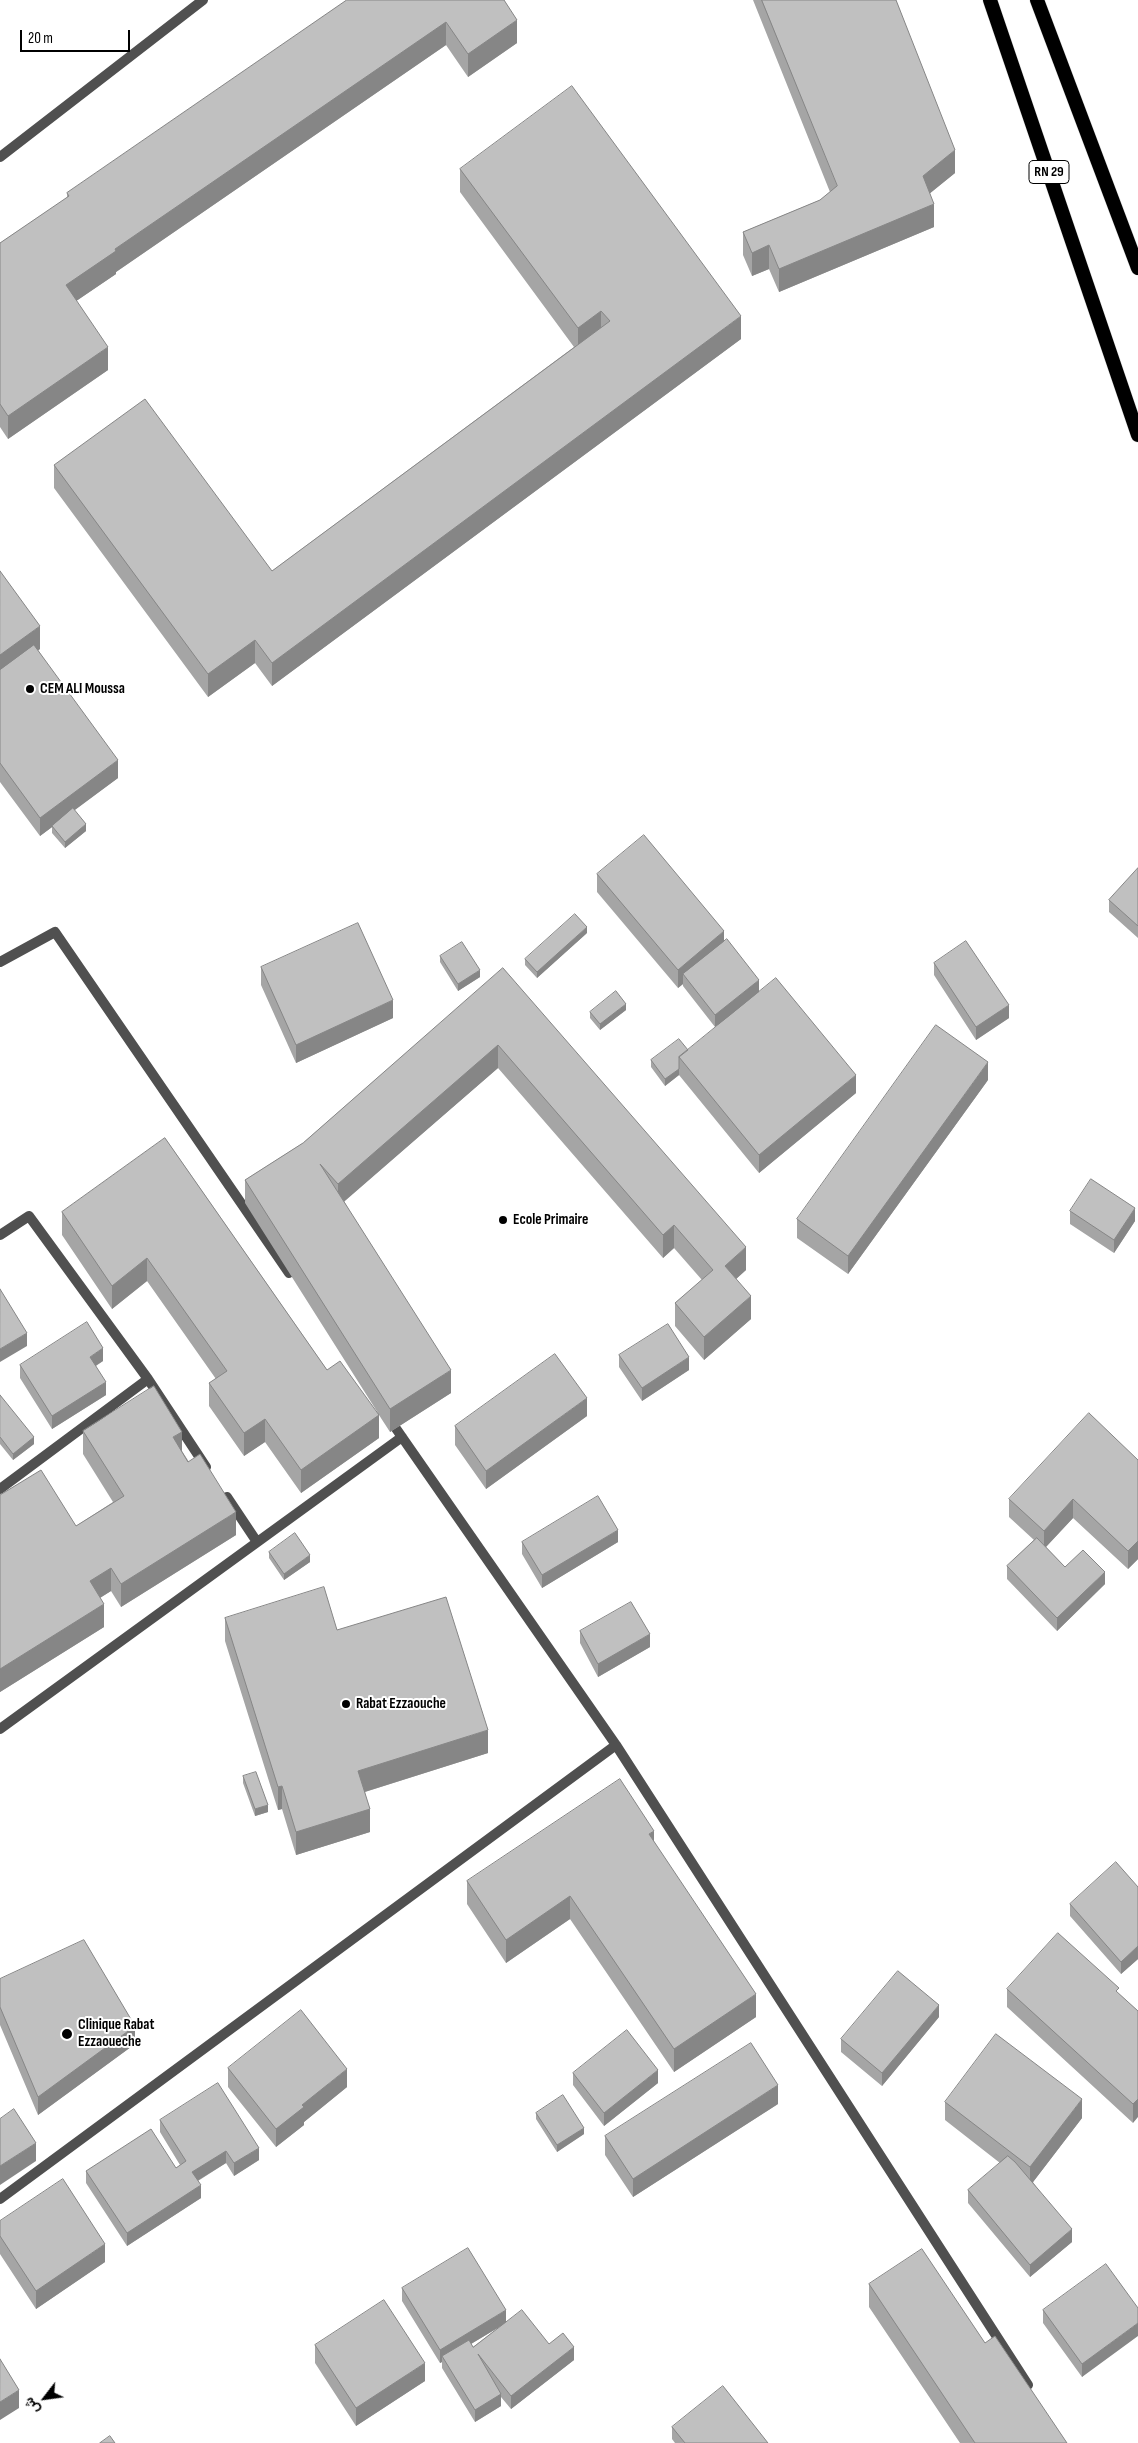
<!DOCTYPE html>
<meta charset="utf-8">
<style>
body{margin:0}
#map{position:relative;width:1138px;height:2443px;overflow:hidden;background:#fff;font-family:"Sofia Sans Condensed",Vazirmatn,sans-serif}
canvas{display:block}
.north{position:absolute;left:20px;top:2373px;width:50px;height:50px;-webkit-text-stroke:4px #fff;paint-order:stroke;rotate:240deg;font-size:14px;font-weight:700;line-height:20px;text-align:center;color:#000}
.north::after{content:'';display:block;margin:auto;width:18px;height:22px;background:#000;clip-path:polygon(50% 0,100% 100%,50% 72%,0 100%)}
.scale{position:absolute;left:20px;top:30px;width:110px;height:22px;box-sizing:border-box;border:2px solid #000;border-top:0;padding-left:6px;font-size:15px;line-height:18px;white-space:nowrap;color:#000;-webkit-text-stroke:4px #fff;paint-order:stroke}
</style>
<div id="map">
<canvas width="1138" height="2443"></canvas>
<div class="north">ش</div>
<div class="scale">20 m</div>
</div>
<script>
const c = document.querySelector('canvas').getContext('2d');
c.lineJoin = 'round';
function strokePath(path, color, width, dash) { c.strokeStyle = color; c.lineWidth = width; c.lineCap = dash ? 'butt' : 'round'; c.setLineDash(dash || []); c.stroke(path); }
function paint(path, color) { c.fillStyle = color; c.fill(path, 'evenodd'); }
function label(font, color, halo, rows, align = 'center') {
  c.font = font + ' "Sofia Sans Condensed",sans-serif'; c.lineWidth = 4; c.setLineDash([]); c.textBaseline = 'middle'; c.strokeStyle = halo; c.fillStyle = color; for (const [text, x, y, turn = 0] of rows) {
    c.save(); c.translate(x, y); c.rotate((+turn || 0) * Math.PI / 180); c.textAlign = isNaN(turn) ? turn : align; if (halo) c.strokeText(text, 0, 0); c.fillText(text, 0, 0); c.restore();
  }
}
const trunk = new Path2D(`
 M 990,0 L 1138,435
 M 1037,0 L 1138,268`);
strokePath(trunk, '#dbdbdb', 15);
strokePath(new Path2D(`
 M 0,157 L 203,0
 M 0,962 L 55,932 L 289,1273
 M 0,1235 L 29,1216 L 148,1379 L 206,1467
 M 388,1417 L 616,1745 L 1028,2385
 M 0,1489 L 148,1379
 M 227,1497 L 257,1542
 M 0,1729 L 402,1437
 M 0,2199 L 616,1745`), '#505050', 10);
strokePath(trunk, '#000', 14);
paint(new Path2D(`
 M 347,0 L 504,0 L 517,43 L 468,77 L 446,45 L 116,272 L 116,274 L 76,301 L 108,370 L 8,439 L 0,427 L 0,243 L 67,198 L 67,193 Z
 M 753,0 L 896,0 L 955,173 L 930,193 L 934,227 L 779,292 L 769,269 L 752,276 L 743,255 L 743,232 L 820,200 L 830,192 Z
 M 460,169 L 741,339 L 272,686 L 255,663 L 208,697 L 54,488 L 54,465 L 272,571 L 574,347 L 460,192 Z
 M 0,571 L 40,649 L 38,650 L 118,778 L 74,810 L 86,831 L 65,848 L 52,833 L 52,827 L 40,836 L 0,782 Z
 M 1138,868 L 1138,938 L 1109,912 L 1109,900 Z
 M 597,874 L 724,941 L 759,991 L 856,1093 L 759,1173 L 679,1075 L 665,1086 L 651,1067 L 651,1060 L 688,1050 L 730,1016 L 715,1027 L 683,986 L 683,984 L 678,988 L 597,892 Z
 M 587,933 L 537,978 L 525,965 L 525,959 Z
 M 440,956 L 480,977 L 458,991 L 440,962 Z
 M 934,963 L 1009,1018 L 976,1040 L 934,975 Z
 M 261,967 L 393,1018 L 296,1063 L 261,985 Z
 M 503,968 L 746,1270 L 736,1279 L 751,1319 L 704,1360 L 675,1326 L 675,1303 L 702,1280 L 674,1248 L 663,1258 L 498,1068 L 344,1201 L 451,1393 L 390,1432 L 379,1415 L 379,1438 L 301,1493 L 265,1442 L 244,1456 L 209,1406 L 209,1383 L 216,1379 L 147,1281 L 112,1309 L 62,1235 L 62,1212 L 165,1138 L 327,1370 L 378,1413 L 245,1203 L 245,1180 L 303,1143 Z
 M 626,1010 L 600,1030 L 590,1018 L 590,1012 Z
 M 988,1080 L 848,1274 L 797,1238 L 797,1219 Z
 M 1070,1211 L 1135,1221 L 1114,1253 L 1070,1224 Z
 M 619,1355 L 689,1370 L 642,1401 L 619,1367 Z
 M 103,1361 L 96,1366 L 106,1395 L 52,1429 L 20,1378 L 20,1365 Z
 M 0,1395 L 34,1444 L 13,1460 L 0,1444 Z
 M 587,1416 L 486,1489 L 455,1445 L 455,1426 Z
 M 83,1431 L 182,1451 L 236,1535 L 121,1607 L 111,1591 L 100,1598 L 104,1627 L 0,1692 L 0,1495 L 76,1526 L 113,1502 L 83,1454 Z
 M 1138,1460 L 1138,1559 L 1128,1569 L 1073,1518 L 1046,1547 L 1065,1567 L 1105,1584 L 1057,1631 L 1007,1579 L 1007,1566 L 1034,1540 L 1009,1517 L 1009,1499 Z
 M 522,1542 L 618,1542 L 542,1588 L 522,1554 Z
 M 269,1552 L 310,1562 L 284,1580 L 269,1558 Z
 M 225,1618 L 337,1630 L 488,1753 L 365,1792 L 370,1832 L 296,1855 L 282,1809 L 278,1810 L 225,1641 Z
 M 580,1631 L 650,1647 L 598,1677 L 580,1643 Z
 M 243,1776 L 268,1812 L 255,1816 L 243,1783 Z
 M 654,1842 L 756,2017 L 674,2072 L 570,1919 L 506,1963 L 467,1904 L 467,1881 Z
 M 1138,1887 L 1138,1959 L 1121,1974 L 1070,1916 L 1070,1904 Z
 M 0,1979 L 135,2044 L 38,2115 L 0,2025 Z
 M 1007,1989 L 1119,1994 L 1138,2011 L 1133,2123 L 1007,2007 Z
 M 939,2017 L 882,2086 L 841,2052 L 841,2039 Z
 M 228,2068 L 347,2087 L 304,2122 L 304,2125 L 276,2147 L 228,2087 Z
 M 573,2073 L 658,2083 L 604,2126 L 573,2085 Z
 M 945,2102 L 1082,2118 L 1033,2182 L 1072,2242 L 1030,2277 L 968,2203 L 968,2190 L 1000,2163 L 945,2120 Z
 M 778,2104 L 633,2197 L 605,2155 L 605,2136 Z
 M 536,2113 L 584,2134 L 557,2152 L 536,2119 Z
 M 160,2120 L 259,2160 L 234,2176 L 226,2163 L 198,2181 L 201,2198 L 127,2246 L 86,2183 L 86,2171 L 176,2168 L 180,2165 L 160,2132 Z
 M 0,2221 L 105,2262 L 36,2309 L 0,2254 Z
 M 869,2284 L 985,2343 L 1067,2443 L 960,2443 L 869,2307 Z
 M 402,2288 L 506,2322 L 549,2344 L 574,2360 L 511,2409 L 501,2397 L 501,2406 L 475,2422 L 442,2368 L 442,2362 L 440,2363 L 402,2301 ZM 501,2326 L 473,2347 L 471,2344 Z
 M 1138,2308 L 1082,2377 L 1043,2323 L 1043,2310 Z
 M 315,2345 L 425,2381 L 356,2426 L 315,2363 Z
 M 672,2427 L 768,2443 L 675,2443 L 672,2439 Z`), '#a5a5a5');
paint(new Path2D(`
 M 517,20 L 517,43 L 468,77 L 468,54 Z
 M 446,22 L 446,45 L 116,272 L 116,274 L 66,308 L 66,285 L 115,249 Z
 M 955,150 L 955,173 L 923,199 L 923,176 Z
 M 934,204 L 934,227 L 779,292 L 779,269 Z
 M 769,245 L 769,269 L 752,276 L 752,253 Z
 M 601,311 L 601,334 L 578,351 L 578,328 Z
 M 741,316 L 741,339 L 272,686 L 272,663 Z
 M 108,347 L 108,370 L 8,439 L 8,416 Z
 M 40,626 L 40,649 L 0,678 L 0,655 Z
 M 255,640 L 255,663 L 208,697 L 208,674 Z
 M 118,760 L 118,778 L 40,836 L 40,818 Z
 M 86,824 L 86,831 L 65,848 L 65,842 Z
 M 587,927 L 587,933 L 537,978 L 537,972 Z
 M 724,931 L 724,949 L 683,974 L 683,984 L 678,988 L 678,970 Z
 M 480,970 L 480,977 L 458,991 L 458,984 Z
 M 759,980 L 759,993 L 715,1027 L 715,1015 Z
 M 393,1000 L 393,1018 L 296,1063 L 296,1045 Z
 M 626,1004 L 626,1010 L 600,1030 L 600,1024 Z
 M 1009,1005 L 1009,1018 L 976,1040 L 976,1027 Z
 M 498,1045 L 498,1068 L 338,1207 L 338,1184 Z
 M 988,1062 L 988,1080 L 848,1274 L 848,1256 Z
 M 679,1069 L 679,1075 L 665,1086 L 665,1079 Z
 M 856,1075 L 856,1093 L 759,1173 L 759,1155 Z
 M 1135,1208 L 1135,1221 L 1114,1253 L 1114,1240 Z
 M 674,1225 L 674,1248 L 663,1258 L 663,1235 Z
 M 746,1247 L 746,1270 L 725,1289 L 725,1266 Z
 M 147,1258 L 147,1281 L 112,1309 L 112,1286 Z
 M 751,1296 L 751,1319 L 704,1360 L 704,1337 Z
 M 27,1333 L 27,1346 L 0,1362 L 0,1349 Z
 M 103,1348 L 103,1361 L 90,1369 L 90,1357 Z
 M 689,1357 L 689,1370 L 642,1401 L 642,1388 Z
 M 451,1370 L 451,1393 L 390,1432 L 390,1409 Z
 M 106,1382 L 106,1395 L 52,1429 L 52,1416 Z
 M 587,1398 L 587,1416 L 486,1489 L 486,1471 Z
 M 379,1415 L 379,1438 L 301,1493 L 301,1470 Z
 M 265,1419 L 265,1442 L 244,1456 L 244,1433 Z
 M 182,1432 L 182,1455 L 173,1437 Z
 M 34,1437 L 34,1444 L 13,1460 L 13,1454 Z
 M 1073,1499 L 1073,1518 L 1044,1549 L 1044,1531 Z
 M 236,1512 L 236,1535 L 121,1607 L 121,1584 Z
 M 618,1530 L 618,1542 L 542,1588 L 542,1575 Z
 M 1138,1541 L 1138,1559 L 1128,1569 L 1128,1551 Z
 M 310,1555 L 310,1562 L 284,1580 L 284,1574 Z
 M 111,1568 L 111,1591 L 90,1604 L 90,1581 Z
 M 1105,1572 L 1105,1584 L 1057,1631 L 1057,1618 Z
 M 104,1604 L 104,1627 L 0,1692 L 0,1669 Z
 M 650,1634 L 650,1647 L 598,1677 L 598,1664 Z
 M 488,1730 L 488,1753 L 358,1794 L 358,1771 Z
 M 282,1786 L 282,1809 L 278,1810 L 278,1787 Z
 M 268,1805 L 268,1812 L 255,1816 L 255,1809 Z
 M 370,1809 L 370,1832 L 296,1855 L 296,1832 Z
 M 654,1831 L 654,1854 L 649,1834 Z
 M 570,1896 L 570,1919 L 506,1963 L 506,1940 Z
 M 1138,1946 L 1138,1959 L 1121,1974 L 1121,1962 Z
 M 756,1994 L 756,2017 L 674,2072 L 674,2049 Z
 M 939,2005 L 939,2017 L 882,2086 L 882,2073 Z
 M 135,2026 L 135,2044 L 38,2115 L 38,2097 Z
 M 347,2069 L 347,2087 L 304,2122 L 304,2125 L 276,2147 L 276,2129 L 302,2105 Z
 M 658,2070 L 658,2083 L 604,2126 L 604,2113 Z
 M 778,2085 L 778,2104 L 633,2197 L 633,2179 Z
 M 1082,2099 L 1082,2118 L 1030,2186 L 1030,2167 Z
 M 1138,2099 L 1138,2117 L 1133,2123 L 1133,2104 Z
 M 584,2128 L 584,2134 L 557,2152 L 557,2145 Z
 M 36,2143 L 36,2161 L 0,2185 L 0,2166 Z
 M 259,2148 L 259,2160 L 234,2176 L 234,2163 Z
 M 226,2151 L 226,2163 L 192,2184 L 192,2172 Z
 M 201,2185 L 201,2198 L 127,2246 L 127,2233 Z
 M 1072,2229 L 1072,2242 L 1030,2277 L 1030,2265 Z
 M 105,2244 L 105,2262 L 36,2309 L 36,2291 Z
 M 506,2310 L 506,2323 L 444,2360 L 442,2356 L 442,2362 L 440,2363 L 440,2350 Z
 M 1138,2323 L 1138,2336 L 1082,2377 L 1082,2364 Z
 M 574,2347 L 574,2360 L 511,2409 L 511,2396 Z
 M 425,2363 L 425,2381 L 356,2426 L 356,2408 Z
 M 19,2390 L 19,2408 L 0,2420 L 0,2402 Z
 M 501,2394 L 501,2406 L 475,2422 L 475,2410 Z`), '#868686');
const building = new Path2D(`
 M 347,0 L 504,0 L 517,20 L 468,54 L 446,22 L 115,249 L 116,251 L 66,285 L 108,347 L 8,416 L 0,404 L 0,243 L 69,196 L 67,193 Z
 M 762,0 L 896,0 L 955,150 L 923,176 L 934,204 L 779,269 L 769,245 L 752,253 L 743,232 L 820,200 L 837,186 Z
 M 572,86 L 741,316 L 272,663 L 255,640 L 208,674 L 54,465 L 145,399 L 272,571 L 610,321 L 601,311 L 578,328 L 460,169 Z
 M 0,571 L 40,626 L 0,655 Z
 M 34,645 L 118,760 L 40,818 L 0,763 L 0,670 Z
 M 73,808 L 86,824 L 65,842 L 52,826 Z
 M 644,835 L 724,931 L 678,970 L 597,874 Z
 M 1138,868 L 1138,926 L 1109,900 Z
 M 575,914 L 587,927 L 537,972 L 525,959 Z
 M 358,923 L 393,1000 L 296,1045 L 261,967 Z
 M 727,939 L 759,980 L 715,1015 L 683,974 Z
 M 966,941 L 1009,1005 L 976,1027 L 934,963 Z
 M 462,942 L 480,970 L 458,984 L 440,956 Z
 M 503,968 L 746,1247 L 725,1266 L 751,1296 L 704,1337 L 675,1303 L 713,1270 L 674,1225 L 663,1235 L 498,1045 L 338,1184 L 320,1164 L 451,1370 L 390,1409 L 245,1180 L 303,1143 Z
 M 776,978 L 856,1075 L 759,1155 L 679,1057 Z
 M 616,991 L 626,1004 L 600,1024 L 590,1012 Z
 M 936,1025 L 988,1062 L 848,1256 L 797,1219 Z
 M 679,1039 L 688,1050 L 679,1057 L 679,1069 L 665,1079 L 651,1060 Z
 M 165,1138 L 327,1370 L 340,1361 L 379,1415 L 301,1470 L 265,1419 L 244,1433 L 209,1383 L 227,1371 L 147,1258 L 112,1286 L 62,1212 Z
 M 1091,1179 L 1135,1208 L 1114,1240 L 1070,1211 Z
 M 0,1289 L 27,1333 L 0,1349 Z
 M 87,1322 L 103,1348 L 90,1357 L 106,1382 L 52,1416 L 20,1365 Z
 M 668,1324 L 689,1357 L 642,1388 L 619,1355 Z
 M 555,1354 L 587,1398 L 486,1471 L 455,1426 Z
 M 154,1386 L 182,1432 L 173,1437 L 188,1462 L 200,1454 L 236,1512 L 121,1584 L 111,1568 L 90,1581 L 104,1604 L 0,1669 L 0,1495 L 41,1470 L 76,1526 L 124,1496 L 83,1431 Z
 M 0,1395 L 34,1437 L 13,1454 L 0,1437 Z
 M 1089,1413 L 1138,1460 L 1138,1541 L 1128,1551 L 1073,1499 L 1044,1531 L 1009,1499 Z
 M 598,1496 L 618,1530 L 542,1575 L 522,1542 Z
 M 295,1533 L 310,1555 L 284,1574 L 269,1552 Z
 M 1037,1538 L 1065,1567 L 1083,1550 L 1105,1572 L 1057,1618 L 1007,1566 Z
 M 324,1587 L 337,1630 L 446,1597 L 488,1730 L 358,1771 L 370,1809 L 296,1832 L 282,1786 L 278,1787 L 225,1618 Z
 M 631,1602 L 650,1634 L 598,1664 L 580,1631 Z
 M 256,1772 L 268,1805 L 255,1809 L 243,1776 Z
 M 620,1779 L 654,1831 L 649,1834 L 756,1994 L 674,2049 L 570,1896 L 506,1940 L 467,1881 Z
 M 1116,1862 L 1138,1887 L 1138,1946 L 1121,1962 L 1070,1904 Z
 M 1058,1933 L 1119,1988 L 1116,1991 L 1138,2011 L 1138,2099 L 1133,2104 L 1007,1989 Z
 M 84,1940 L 135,2026 L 38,2097 L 0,2007 L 0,1979 Z
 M 898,1971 L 939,2005 L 882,2073 L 841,2039 Z
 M 301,2010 L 347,2069 L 302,2105 L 304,2107 L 276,2129 L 228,2068 Z
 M 627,2030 L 658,2070 L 604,2113 L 573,2073 Z
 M 996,2034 L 1082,2099 L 1030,2167 L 945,2102 Z
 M 751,2043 L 778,2085 L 633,2179 L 605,2136 Z
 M 218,2083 L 259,2148 L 234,2163 L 226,2151 L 192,2172 L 201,2185 L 127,2233 L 86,2171 L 151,2129 L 176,2168 L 186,2161 L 160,2120 Z
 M 563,2095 L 584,2128 L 557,2145 L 536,2113 Z
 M 14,2109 L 36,2143 L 0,2166 L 0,2119 Z
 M 1008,2156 L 1015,2162 L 1072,2229 L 1030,2265 L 968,2190 Z
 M 63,2179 L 105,2244 L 36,2291 L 0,2236 L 0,2221 Z
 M 468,2248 L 506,2310 L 440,2350 L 402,2288 Z
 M 922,2249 L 985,2343 L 995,2336 L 1067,2443 L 975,2443 L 869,2284 Z
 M 1106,2264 L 1138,2308 L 1138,2323 L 1082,2364 L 1043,2310 Z
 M 384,2300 L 425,2363 L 356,2408 L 315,2345 Z
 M 522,2310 L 549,2344 L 563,2333 L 574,2347 L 511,2396 L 478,2354 L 501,2394 L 475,2410 L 442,2356 L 469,2340 L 473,2347 Z
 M 0,2359 L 19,2390 L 0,2402 Z
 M 723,2386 L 768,2443 L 685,2443 L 672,2427 Z
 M 110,2436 L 115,2443 L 100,2443 Z`);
paint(building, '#c0c0c0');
strokePath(building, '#868686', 1);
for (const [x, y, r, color] of [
 [30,689,5,"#000"],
 [503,1220,5,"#000"],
 [346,1704,5,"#000"],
 [67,2034,6,"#000"]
]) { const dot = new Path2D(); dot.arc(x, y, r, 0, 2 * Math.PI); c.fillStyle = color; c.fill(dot); strokePath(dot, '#fff', 2); }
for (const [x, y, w] of [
 [1049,172,40]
]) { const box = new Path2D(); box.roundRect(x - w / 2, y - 11.5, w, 23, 4); c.fillStyle = '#fff'; c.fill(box); strokePath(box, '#000', 1); }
label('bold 14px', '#000', null, [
 ["RN 29",1049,172]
]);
label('bold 15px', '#000', '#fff', [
 ["CEM ALI Moussa",40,689],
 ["Ecole Primaire",513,1220],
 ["Rabat Ezzaouche",356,1704],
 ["Clinique Rabat",78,2025],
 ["Ezzaoueche",78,2042]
], 'left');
</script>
